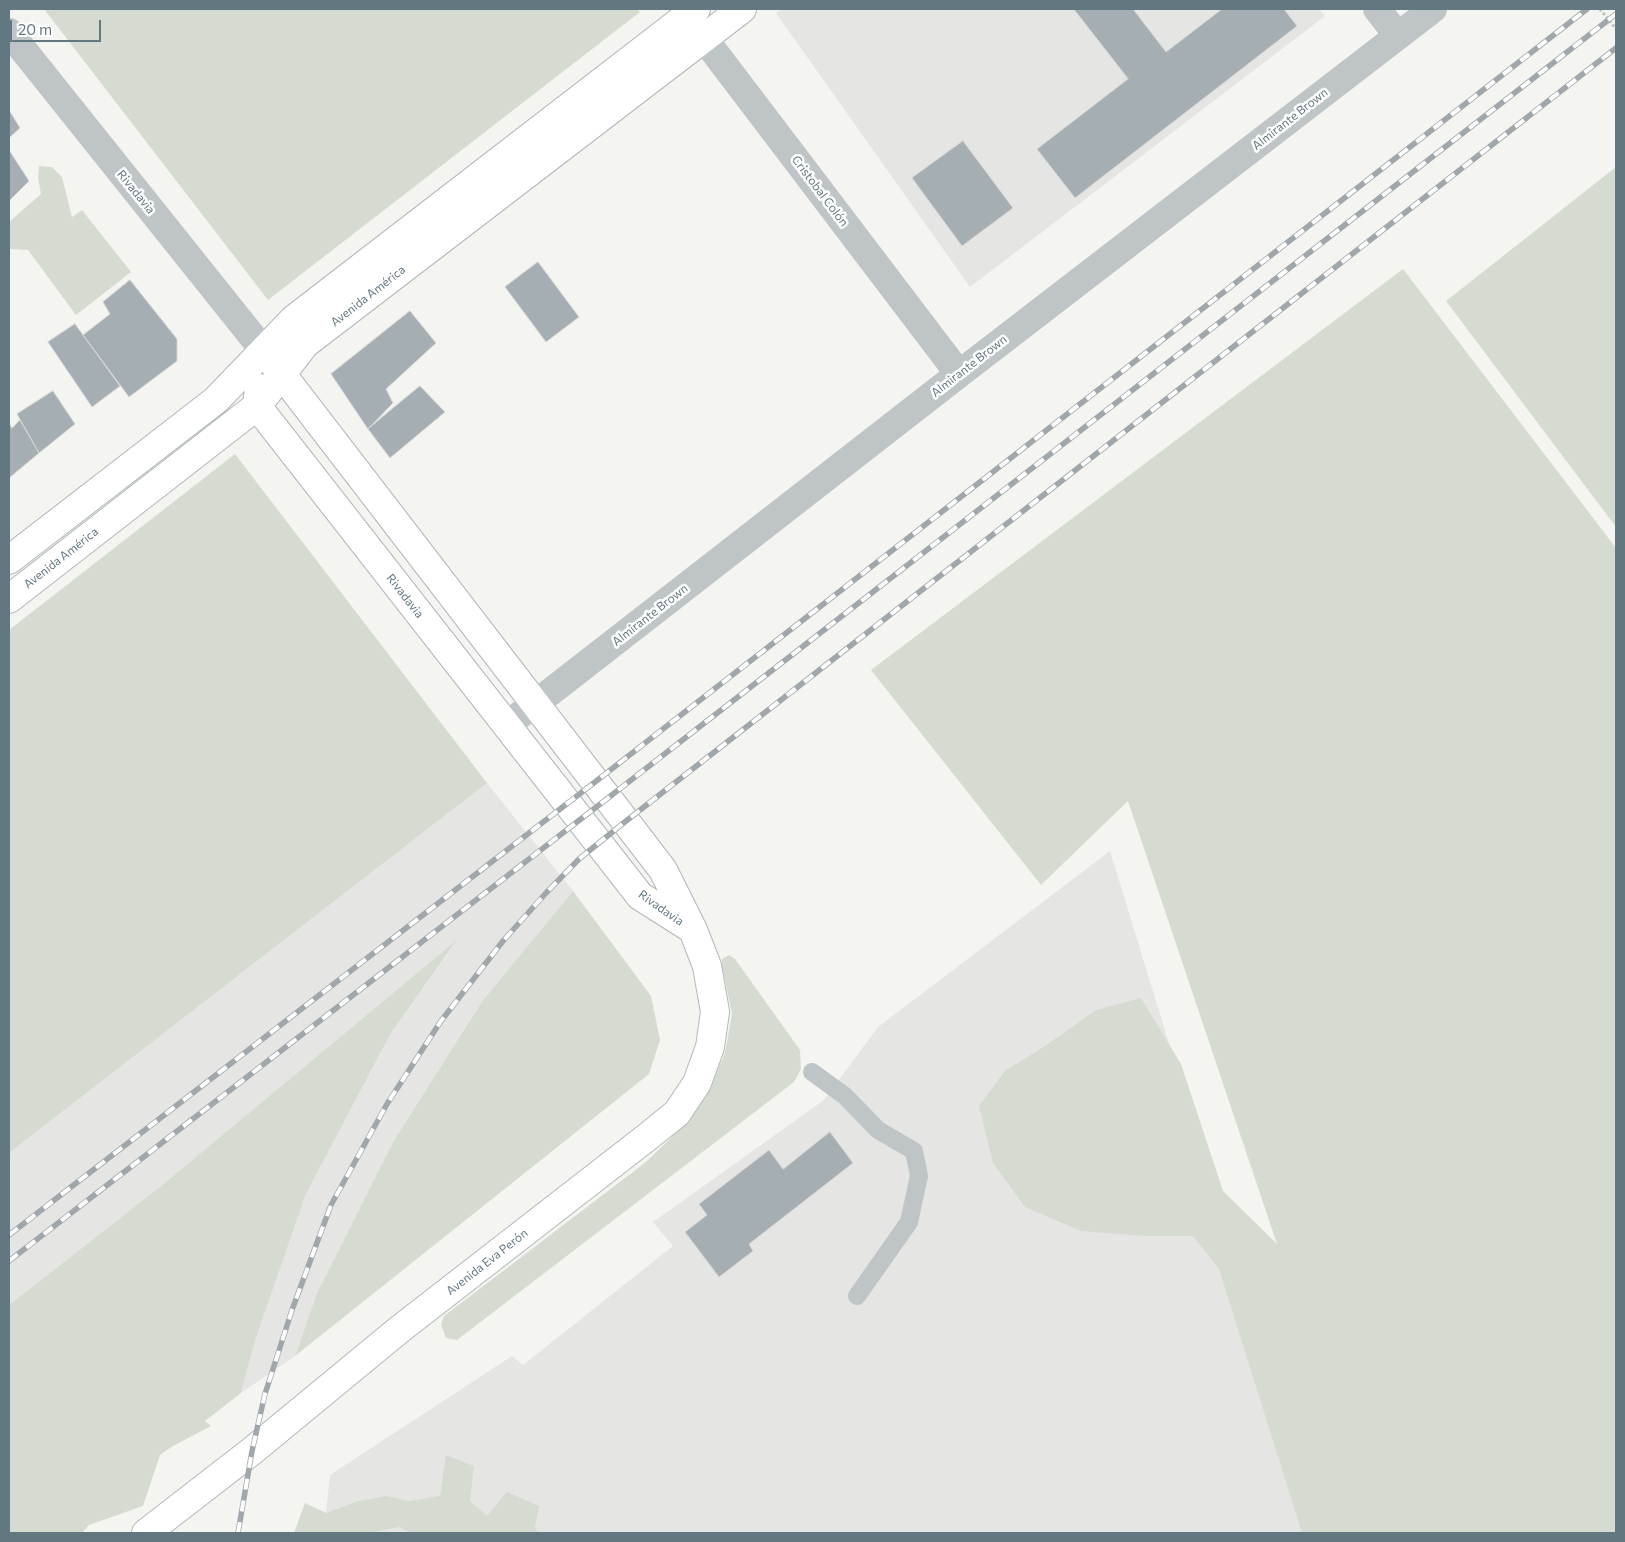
<!DOCTYPE html>
<meta charset="utf-8">
<style>
body{margin:0}
#map{position:relative;width:1625px;height:1542px;overflow:hidden;background:#f4f4f0;font-family:Commissioner,sans-serif}
canvas{display:block}
.frame{position:absolute;inset:0;border:10px solid #637781;pointer-events:none}
.scale{position:absolute;left:10px;top:20px;width:91px;height:22px;box-sizing:border-box;border:2px solid #637781;border-top:0;padding-left:6px;font-size:15px;line-height:18px;white-space:nowrap;color:#637781;-webkit-text-stroke:4px #fff;paint-order:stroke}
</style>
<div id="map">
<canvas width="1625" height="1542"></canvas>
<div class="frame"></div>
<div class="scale">20 m</div>
</div>
<script>
const c = document.querySelector('canvas').getContext('2d');
c.lineJoin = 'round';
function paint(path, color) { c.fillStyle = color; c.fill(path, 'evenodd'); }
function strokePath(path, color, width, dash) { c.strokeStyle = color; c.lineWidth = width; c.lineCap = dash ? 'butt' : 'round'; c.setLineDash(dash || []); c.stroke(path); }
function label(font, color, halo, rows, align = 'center') {
  c.font = font + ' Commissioner,sans-serif'; c.lineWidth = 5; c.setLineDash([]); c.textBaseline = 'middle'; c.strokeStyle = halo; c.fillStyle = color; for (const [text, x, y, turn = 0] of rows) {
    c.save(); c.translate(x, y); c.rotate((+turn || 0) * Math.PI / 180); c.textAlign = isNaN(turn) ? turn : align; if (halo) c.strokeText(text, 0, 0); c.fillText(text, 0, 0); c.restore();
  }
}
paint(new Path2D(`
 M 782,9 L 1319,9 L 1325,16 L 970,287 L 776,13 Z
 M 487,783 L 573,891 L 483,1000 L 393,1142 L 317,1293 L 295,1356 L 241,1393 L 256,1338 L 306,1194 L 391,1033 L 456,942 L 161,1186 L 9,1305 L 9,1153 Z
 M 1110,851 L 1319,1533 L 326,1533 L 326,1513 L 330,1475 L 512,1356 L 523,1365 L 673,1246 L 653,1222 L 824,1100 L 878,1027 Z`), '#e5e5e4');
paint(new Path2D(`
 M 44,9 L 637,9 L 640,12 L 268,300 Z
 M 39,166 L 52,167 L 62,177 L 72,217 L 82,210 L 131,272 L 76,315 L 28,250 L 9,249 L 9,222 L 41,194 L 38,178 Z
 M 1616,167 L 1616,527 L 1446,301 Z
 M 1403,269 L 1616,548 L 1616,1533 L 1302,1533 L 1219,1269 L 1193,1236 L 1145,1236 L 1081,1231 L 1025,1207 L 993,1163 L 979,1106 L 1005,1071 L 1048,1044 L 1096,1010 L 1141,998 L 1181,1064 L 1223,1191 L 1277,1244 L 1128,801 L 1041,885 L 871,670 Z
 M 235,454 L 487,783 L 9,1153 L 9,630 Z
 M 573,891 L 651,996 L 660,1040 L 649,1074 L 295,1356 L 317,1293 L 393,1142 L 483,1000 Z
 M 457,940 L 391,1033 L 306,1194 L 256,1338 L 241,1393 L 205,1421 L 211,1426 L 173,1446 L 160,1455 L 143,1506 L 89,1525 L 82,1533 L 9,1533 L 9,1305 L 161,1186 Z
 M 729,955 L 735,959 L 800,1050 L 801,1069 L 794,1082 L 457,1340 L 446,1338 L 441,1325 L 444,1316 L 646,1162 L 682,1127 L 708,1092 L 725,1053 L 732,1014 L 722,966 L 722,959 Z
 M 446,1455 L 474,1466 L 470,1501 L 487,1516 L 507,1492 L 539,1506 L 535,1527 L 538,1533 L 411,1533 L 399,1527 L 367,1533 L 294,1533 L 305,1503 L 326,1513 L 358,1501 L 386,1496 L 409,1501 L 440,1496 Z`), '#d6dbd1');
const building = new Path2D(`
 M 1074,9 L 1133,9 L 1166,52 L 1222,9 L 1284,9 L 1297,26 L 1075,198 L 1037,149 L 1128,79 Z
 M 9,110 L 20,128 L 9,138 Z
 M 963,141 L 1013,208 L 962,246 L 912,178 Z
 M 9,150 L 29,181 L 9,201 Z
 M 538,262 L 579,317 L 546,342 L 505,287 Z
 M 130,280 L 177,339 L 177,361 L 129,397 L 83,335 L 110,314 L 103,302 Z
 M 410,311 L 436,343 L 386,389 L 393,403 L 368,429 L 331,374 Z
 M 75,324 L 120,386 L 92,407 L 48,342 Z
 M 420,386 L 445,412 L 390,458 L 368,429 Z
 M 53,391 L 75,424 L 39,453 L 17,414 Z
 M 20,420 L 39,453 L 9,478 L 9,423 L 12,428 Z
 M 830,1132 L 853,1163 L 749,1244 L 753,1251 L 719,1277 L 685,1232 L 707,1215 L 699,1204 L 769,1150 L 783,1169 Z`);
paint(building, '#a5afb3');
strokePath(building, '#d5d5d3', 1);
const secondary = new Path2D(`
 M 259,388 L 257,406 L 640,896 L 692,929
 M 9,560 L 216,400 L 294,319 L 696,9
 M 9,599 L 257,406 L 305,344 L 742,9
 M 146,1533 L 252,1451 L 400,1329 L 646,1138 L 677,1113 L 697,1083 L 710,1047 L 715,1012 L 707,966 L 693,930 L 663,870 L 264,351`);
strokePath(secondary, '#b1b8bb', 30);
strokePath(new Path2D(`
 M 1600,9 L 1616,29`), '#b9bcbd', 3, [2.5, 2.5]);
strokePath(new Path2D(`
 M 812,1072 L 845,1096 L 878,1130 L 914,1151 L 919,1176 L 909,1222 L 857,1296`), '#bfc4c6', 18);
strokePath(new Path2D(`
 M 1377,9 L 1398,36
 M 690,20 L 959,374
 M 9,32 L 264,351
 M 506,725 L 535,704 L 959,374 L 1433,9`), '#bfc4c6', 28);
strokePath(secondary, '#fff', 28);
const rail = new Path2D(`
 M 9,1235 L 595,782 L 1587,9
 M 9,1261 L 608,798 L 1616,14
 M 238,1533 L 252,1451 L 265,1394 L 292,1310 L 331,1205 L 387,1104 L 441,1021 L 503,941 L 546,893 L 579,859 L 626,821 L 1616,48`);
strokePath(rail, '#a0a7ab', 5.5);
strokePath(rail, '#fff', 4, [11]);
label('12px', '#637781', '#fff', [
 ["Almirante Brown",1290,119,-38],
 ["Cristobal Colón",820,191,53],
 ["Rivadavia",136,192,51],
 ["Avenida América",368,296,-38],
 ["Almirante Brown",969,366,-38],
 ["Avenida América",61,558,-38],
 ["Rivadavia",405,596,52],
 ["Almirante Brown",650,615,-38],
 ["Rivadavia",661,908,35],
 ["Avenida Eva Perón",487,1262,-38]
]);
</script>
